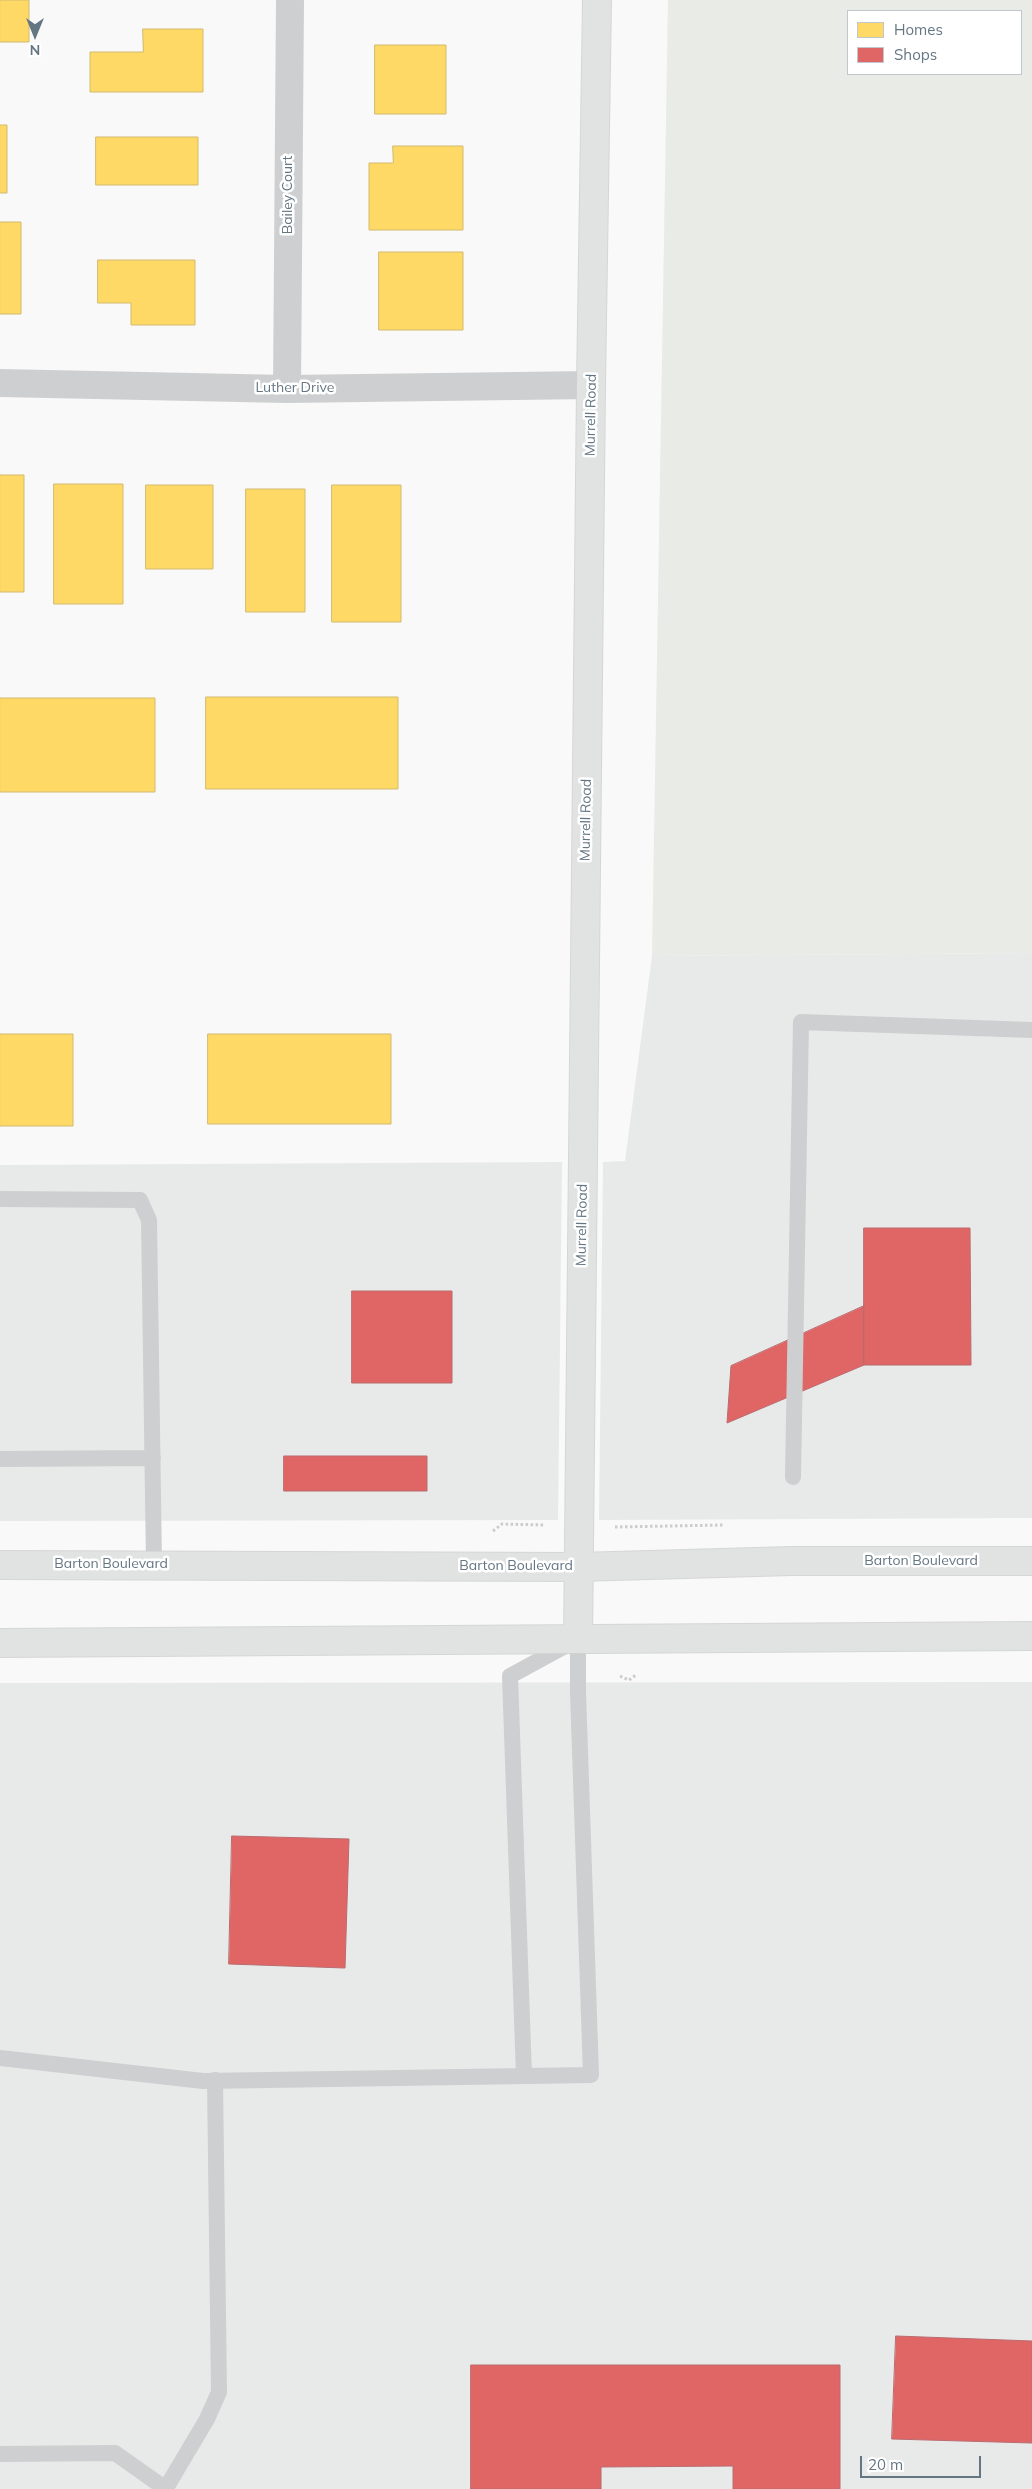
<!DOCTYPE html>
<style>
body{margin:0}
#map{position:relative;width:1032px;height:2489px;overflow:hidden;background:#f9f9f9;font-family:Mulish,sans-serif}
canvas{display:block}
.legend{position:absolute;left:847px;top:10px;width:175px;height:65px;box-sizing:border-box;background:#fff;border:1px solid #c1c8cd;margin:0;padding:6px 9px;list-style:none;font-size:15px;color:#657683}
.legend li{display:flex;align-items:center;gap:10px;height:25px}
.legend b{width:25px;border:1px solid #c1c8cd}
.north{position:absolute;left:10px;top:10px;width:50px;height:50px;-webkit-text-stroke:4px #fff;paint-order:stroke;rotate:180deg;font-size:14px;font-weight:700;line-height:20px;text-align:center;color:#657683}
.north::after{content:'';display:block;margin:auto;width:18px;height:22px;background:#657683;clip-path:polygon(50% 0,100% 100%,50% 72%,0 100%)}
.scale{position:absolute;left:860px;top:2456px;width:121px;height:22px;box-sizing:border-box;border:2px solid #657683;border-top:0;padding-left:6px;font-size:15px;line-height:18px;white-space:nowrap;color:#657683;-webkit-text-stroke:4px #fff;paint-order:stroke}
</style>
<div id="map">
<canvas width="1032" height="2489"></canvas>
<ul class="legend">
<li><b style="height:14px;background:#ffd966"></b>Homes</li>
<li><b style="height:14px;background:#e06666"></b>Shops</li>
</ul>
<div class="north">N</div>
<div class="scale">20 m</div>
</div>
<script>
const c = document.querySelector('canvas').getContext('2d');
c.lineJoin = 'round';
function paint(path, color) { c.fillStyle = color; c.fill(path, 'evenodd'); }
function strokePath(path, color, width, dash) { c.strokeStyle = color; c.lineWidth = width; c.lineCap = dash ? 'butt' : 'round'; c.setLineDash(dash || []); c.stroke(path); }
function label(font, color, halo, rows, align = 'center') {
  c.font = font + ' Mulish,sans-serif'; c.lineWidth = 5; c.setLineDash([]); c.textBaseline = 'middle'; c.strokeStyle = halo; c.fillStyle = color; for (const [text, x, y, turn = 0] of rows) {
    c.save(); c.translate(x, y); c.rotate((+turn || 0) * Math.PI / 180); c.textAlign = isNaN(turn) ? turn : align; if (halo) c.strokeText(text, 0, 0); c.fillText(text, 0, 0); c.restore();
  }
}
paint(new Path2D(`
 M 1032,953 L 1032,1518 L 599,1520 L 603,1162 L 625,1161 L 652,956 Z
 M 562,1162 L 558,1520 L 0,1521 L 0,1165 Z
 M 1032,1682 L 1032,2489 L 0,2489 L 0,1683 Z`), '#e8e9e9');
paint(new Path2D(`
 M 668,0 L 1032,0 L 1032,953 L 652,956 ZM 848,11 L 1021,11 L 1021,74 L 848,74 Z`), '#e8ebe6');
const homes = new Path2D(`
 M 0,0 L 29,0 L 29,42 L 0,42 Z
 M 143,29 L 203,29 L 203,92 L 90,92 L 90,52 L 143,52 Z
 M 375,45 L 446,45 L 446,114 L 375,114 Z
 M 0,125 L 7,125 L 7,193 L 0,193 Z
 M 96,137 L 198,137 L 198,185 L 96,185 Z
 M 393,146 L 463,146 L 463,230 L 369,230 L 369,163 L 393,163 Z
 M 0,222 L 21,222 L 21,314 L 0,314 Z
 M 379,252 L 463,252 L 463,330 L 379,330 Z
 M 98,260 L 195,260 L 195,325 L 131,325 L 131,303 L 98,303 Z
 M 0,475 L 24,475 L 24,592 L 0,592 Z
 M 54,484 L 123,484 L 123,604 L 54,604 Z
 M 146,485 L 213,485 L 213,569 L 146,569 Z
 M 332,485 L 401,485 L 401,622 L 332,622 Z
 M 246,489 L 305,489 L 305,612 L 246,612 Z
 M 206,697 L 398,697 L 398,789 L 206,789 Z
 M 0,698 L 155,698 L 155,792 L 0,792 Z
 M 0,1034 L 73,1034 L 73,1126 L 0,1126 Z
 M 208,1034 L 391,1034 L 391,1124 L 208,1124 Z`);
paint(homes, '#ffd966');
strokePath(homes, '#d1bb6f', 1);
const shops = new Path2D(`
 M 864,1228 L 970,1228 L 971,1365 L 864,1365 Z
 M 352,1291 L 452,1291 L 452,1383 L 352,1383 Z
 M 864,1306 L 864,1365 L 727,1423 L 731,1366 Z
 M 284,1456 L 427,1456 L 427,1491 L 284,1491 Z
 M 232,1836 L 349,1839 L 345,1968 L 229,1964 Z
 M 896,2336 L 1032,2341 L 1032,2443 L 892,2439 Z
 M 471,2365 L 840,2365 L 840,2489 L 733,2489 L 733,2466 L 601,2467 L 601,2489 L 471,2489 Z`);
paint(shops, '#e06666');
strokePath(shops, '#bb6b6f', 1);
const secondary = new Path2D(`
 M 0,1565 L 578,1567 L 792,1561 L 1032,1561
 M 578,1639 L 591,385 L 597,0
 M 0,1643 L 1032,1636`);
strokePath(secondary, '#d5d6d7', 30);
strokePath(new Path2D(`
 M 615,1527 L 724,1525
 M 493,1531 L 502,1524 L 544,1525
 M 620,1676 L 629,1680 L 636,1675`), '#cbcccd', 3, [2.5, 2.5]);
strokePath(new Path2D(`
 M 0,1199 L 140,1200 L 149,1220 L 154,1564
 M 0,1459 L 153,1458
 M 793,1477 L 801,1022 L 1032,1030
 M 0,2058 L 203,2081 L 591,2075 L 578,1692 L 578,1639 L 510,1676 L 524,2076
 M 0,2454 L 115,2453 L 166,2489
 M 166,2488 L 207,2419 L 219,2392 L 215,2080`), '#cecfd0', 16);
strokePath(new Path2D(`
 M 0,383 L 287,389 L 591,385
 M 287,389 L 290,0`), '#cecfd0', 28);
strokePath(secondary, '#e1e2e2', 28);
label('14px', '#657683', '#fff', [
 ["Bailey Court",288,195,-90],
 ["Luther Drive",295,388],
 ["Murrell Road",591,415,-89],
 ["Murrell Road",586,820,-89],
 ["Murrell Road",582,1225,-89],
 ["Barton Boulevard",921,1561],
 ["Barton Boulevard",111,1564],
 ["Barton Boulevard",516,1566]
]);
</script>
